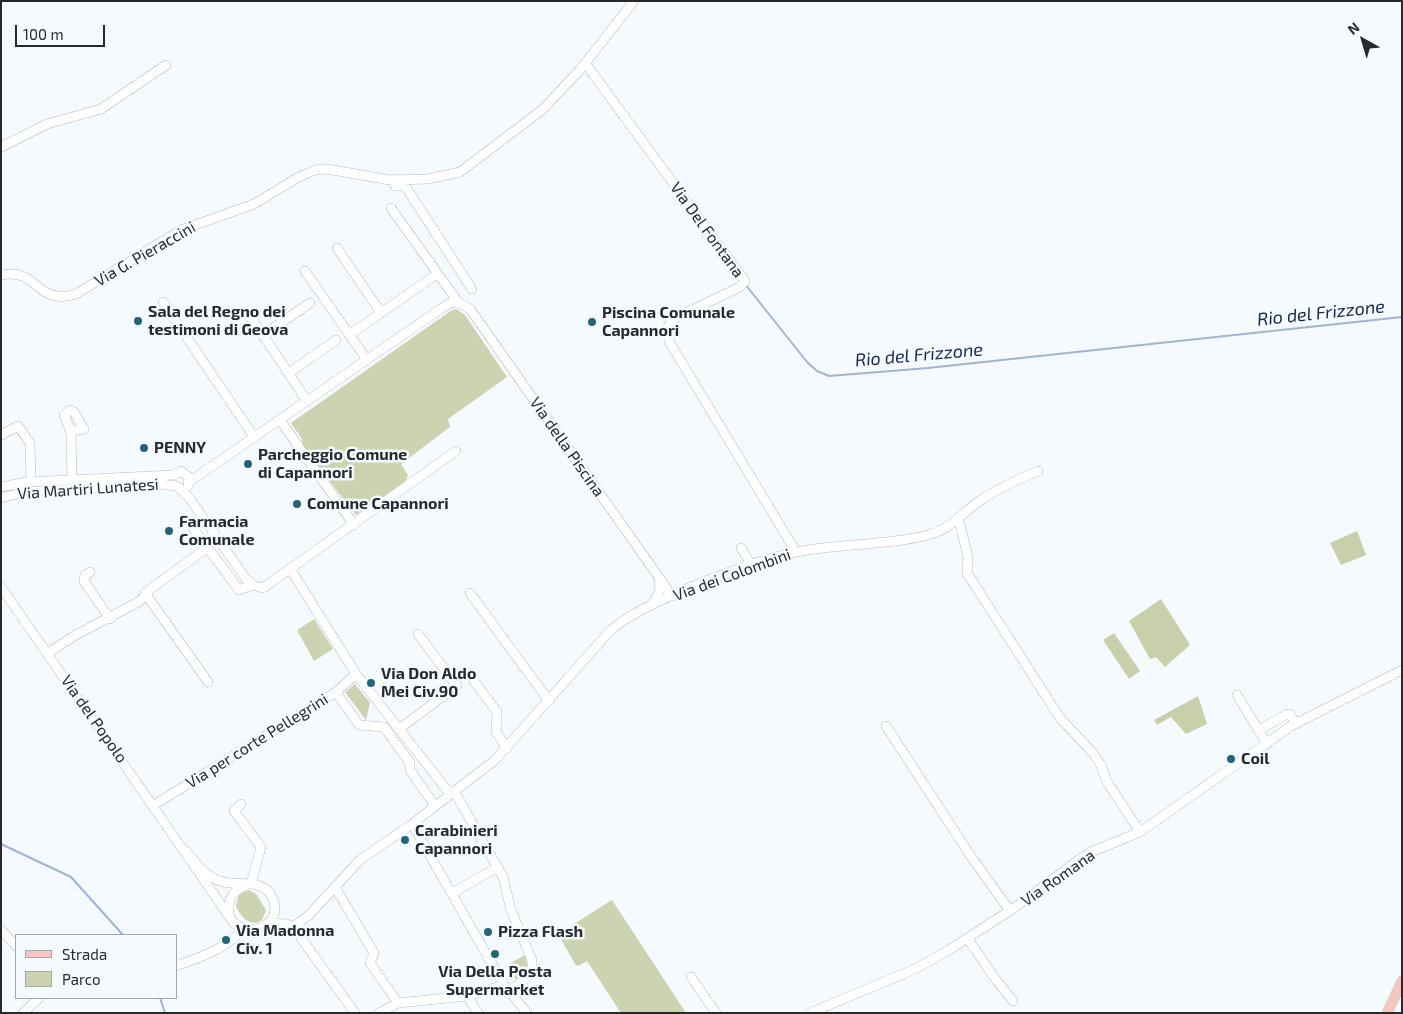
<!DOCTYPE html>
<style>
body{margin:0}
#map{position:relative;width:1403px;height:1014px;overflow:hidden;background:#f5faff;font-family:"Exo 2",sans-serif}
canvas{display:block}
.frame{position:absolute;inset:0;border:2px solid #272a2d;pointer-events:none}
.legend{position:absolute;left:15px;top:934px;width:162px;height:65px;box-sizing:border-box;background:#f5faff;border:1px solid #a3a7ab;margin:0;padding:6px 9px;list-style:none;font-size:15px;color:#272a2d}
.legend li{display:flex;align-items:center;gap:10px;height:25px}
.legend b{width:25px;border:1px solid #a3a7ab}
.north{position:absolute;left:1338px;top:15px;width:50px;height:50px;-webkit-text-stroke:4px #f5faff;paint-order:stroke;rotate:321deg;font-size:14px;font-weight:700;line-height:20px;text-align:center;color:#272a2d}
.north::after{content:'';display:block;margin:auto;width:18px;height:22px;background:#272a2d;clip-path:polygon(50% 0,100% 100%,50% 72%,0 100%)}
.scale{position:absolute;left:15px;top:25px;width:90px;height:22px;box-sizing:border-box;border:2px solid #272a2d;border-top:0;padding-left:6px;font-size:15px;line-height:18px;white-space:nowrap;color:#272a2d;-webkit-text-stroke:4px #f5faff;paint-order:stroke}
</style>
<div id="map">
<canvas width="1403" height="1014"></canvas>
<div class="frame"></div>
<ul class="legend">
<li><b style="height:6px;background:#f5c7c1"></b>Strada</li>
<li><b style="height:14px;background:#cdd2b1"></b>Parco</li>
</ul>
<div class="north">N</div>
<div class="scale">100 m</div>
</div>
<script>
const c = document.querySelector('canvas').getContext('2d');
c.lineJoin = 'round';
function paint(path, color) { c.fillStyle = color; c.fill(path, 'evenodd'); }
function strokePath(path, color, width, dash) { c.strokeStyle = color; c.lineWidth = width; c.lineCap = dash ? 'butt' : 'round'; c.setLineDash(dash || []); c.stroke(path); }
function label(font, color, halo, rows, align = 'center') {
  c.font = font + ' "Exo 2",sans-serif'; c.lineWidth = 5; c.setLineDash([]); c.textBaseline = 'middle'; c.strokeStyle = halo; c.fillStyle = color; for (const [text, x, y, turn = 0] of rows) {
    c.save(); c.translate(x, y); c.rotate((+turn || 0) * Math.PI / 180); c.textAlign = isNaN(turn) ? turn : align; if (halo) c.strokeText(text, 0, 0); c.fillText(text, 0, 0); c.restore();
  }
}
paint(new Path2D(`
 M 456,309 L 465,315 L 507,377 L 448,419 L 450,427 L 401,464 L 408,475 L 405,482 L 356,515 L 303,446 L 302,439 L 291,423 L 452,310 Z
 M 314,619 L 333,649 L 314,661 L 297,630 Z
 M 355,684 L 370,703 L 366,720 L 345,692 Z
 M 249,890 L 256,894 L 266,910 L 262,920 C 250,928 241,917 236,906 L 239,894 Z
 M 612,900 L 686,1013 L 621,1013 L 587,961 L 578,966 L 575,964 L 558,934 Z
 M 525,955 L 528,968 L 516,980 L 507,965 Z`), '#cdd2b1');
paint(new Path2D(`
 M 1357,531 L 1366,555 L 1341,565 L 1330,543 Z
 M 1161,599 L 1190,645 L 1165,667 L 1156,657 L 1150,659 L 1129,621 Z
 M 1114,633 L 1140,671 L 1129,679 L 1103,640 Z
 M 1198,696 L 1207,724 L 1186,734 L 1171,717 L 1157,725 L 1154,720 Z`), '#cacfab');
strokePath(new Path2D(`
 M 745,284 L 807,362 L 817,371 L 829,376 L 928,368 L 1402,317
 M 1,844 L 71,877 L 123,935
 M 160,998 L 165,1013`), '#a3b3d2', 2);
const minor = new Path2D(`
 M 585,63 L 745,281 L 740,287 L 675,318 C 665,327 666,331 670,343 L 796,552
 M 1,147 L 47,124 L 101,109 L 166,65
 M 394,179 L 395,186 L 404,186 L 407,189 L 472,289
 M 391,208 L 458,302 L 470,309 L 672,596
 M 337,248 L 381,313
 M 305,271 L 367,360
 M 1,275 C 32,269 34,292 56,296 C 63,298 70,295 76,294 L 181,230 L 254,204 L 297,178 L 315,170 L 327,169 L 390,180 L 428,179 L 460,172 L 542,110 L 579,71 L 634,1
 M 163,302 L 254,437
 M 249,314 L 307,401
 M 263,335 L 310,303
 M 349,335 L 437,274
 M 289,373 L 336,340
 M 280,420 L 354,525
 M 70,431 L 84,429 L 74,412 L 70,410 L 64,415 L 71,432 L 72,480
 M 1,435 L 18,426 L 30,443 L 31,482
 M 189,482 L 439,310 L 450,303 L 458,302
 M 1,487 L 27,482 L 174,475 L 181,471 L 189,477 L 188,486
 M 178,487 L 190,499 L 246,579 L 253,585 L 263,588 L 456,451
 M 1,498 L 24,492 L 160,484 L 176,486
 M 203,518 L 193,528 L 239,590 L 253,585
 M 956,521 L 960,524 L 968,558 L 967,573 L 1060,718 L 1092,752 L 1101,765 L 1106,780 L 1140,832
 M 741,548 L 752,566
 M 291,570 L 356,674 L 450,794
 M 90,572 L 85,575 L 84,581 L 110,619
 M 1,587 L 233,922 C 255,941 286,920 271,895 C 261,878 236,887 220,881 C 205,876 196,863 186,851
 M 145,593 L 208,682
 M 470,593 L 549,701
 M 652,605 L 660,590 L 659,578
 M 48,653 L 74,636 L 140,601 L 149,590 L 207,548
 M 474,681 L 497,712 L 496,732 L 507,748
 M 336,692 L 359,725 L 384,727 L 410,763 L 410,770 L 435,806
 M 1237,695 L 1267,744
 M 886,726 L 970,855 L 1010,911
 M 399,729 L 457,686 L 418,634
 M 1259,730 L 1287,714 L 1290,714 L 1296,724
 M 454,791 L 503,877 L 511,910 L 532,960 L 532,973 L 509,992
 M 241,804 L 234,811 L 261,847 L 251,884
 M 154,805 L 336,692 L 356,674
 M 412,824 L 504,985 L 527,1013
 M 335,887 L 374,953 L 370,963 L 398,1003
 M 452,893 L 498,867
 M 229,914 C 228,899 232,891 246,885
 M 268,923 L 287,924 L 293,927 L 355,1013
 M 293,927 L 309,915 L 360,860 L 412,824 L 495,760 L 609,632 C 640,602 751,562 796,552 C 839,543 885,546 928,535 C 950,530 963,512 981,500 C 999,488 1019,479 1038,471
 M 1,930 L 16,946
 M 968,939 L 996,980 L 1013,1001
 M 176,966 C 199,958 228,948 243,929
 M 691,977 L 716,1013
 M 467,996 L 478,1013
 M 23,1013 L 39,998
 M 379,1013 L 398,1003 L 467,996 L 504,985
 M 810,1013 L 915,969 L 949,950 L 1017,906 L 1080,859 L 1091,852 L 1140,832 L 1291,726 L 1402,670`);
const major = new Path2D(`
 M 1387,1013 L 1402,981`);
strokePath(minor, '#b5bdc4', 10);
strokePath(major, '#d4d4d5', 11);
strokePath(minor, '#fff', 9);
strokePath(major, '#f5c7c1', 10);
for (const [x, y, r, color] of [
 [138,321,5,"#236578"],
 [592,322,5,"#236578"],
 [144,448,5,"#236578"],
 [248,464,5,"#236578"],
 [297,504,5,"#236578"],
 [169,531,5,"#236578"],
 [371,683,5,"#236578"],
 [1231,759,5,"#236578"],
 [405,840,5,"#236578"],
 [488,932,5,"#236578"],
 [226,940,5,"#236578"],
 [495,954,5,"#236578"]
]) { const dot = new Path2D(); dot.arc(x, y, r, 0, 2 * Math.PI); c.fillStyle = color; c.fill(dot); strokePath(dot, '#f5faff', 2); }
label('16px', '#272a2d', '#f5faff', [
 ["Via Del Fontana",707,230,54],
 ["Via G. Pieraccini",145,254,-30],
 ["Via della Piscina",567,447,55],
 ["Via Martiri Lunatesi",88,489,-4],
 ["Via dei Colombini",732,575,-20],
 ["Via del Popolo",94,719,55],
 ["Via per corte Pellegrini",257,741,-32],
 ["Via Romana",1058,878,-35]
]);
label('bold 16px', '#272a2d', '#f5faff', [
 ["Sala del Regno dei",148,312],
 ["testimoni di Geova",148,330],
 ["Piscina Comunale",602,313],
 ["Capannori",602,331],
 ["PENNY",154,448],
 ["Parcheggio Comune",258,455],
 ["di Capannori",258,473],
 ["Comune Capannori",307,504],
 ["Farmacia",179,522],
 ["Comunale",179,540],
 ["Via Don Aldo",381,674],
 ["Mei Civ.90",381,692],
 ["Coil",1241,759],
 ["Carabinieri",415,831],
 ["Capannori",415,849],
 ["Via Madonna",236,931],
 ["Civ. 1",236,949],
 ["Pizza Flash",498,932],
 ["Via Della Posta",495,972,"center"],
 ["Supermarket",495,990,"center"]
], 'left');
label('italic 18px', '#162750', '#f5faff', [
 ["Rio del Frizzone",1321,313,-6],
 ["Rio del Frizzone",919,355,-5]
]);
</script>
